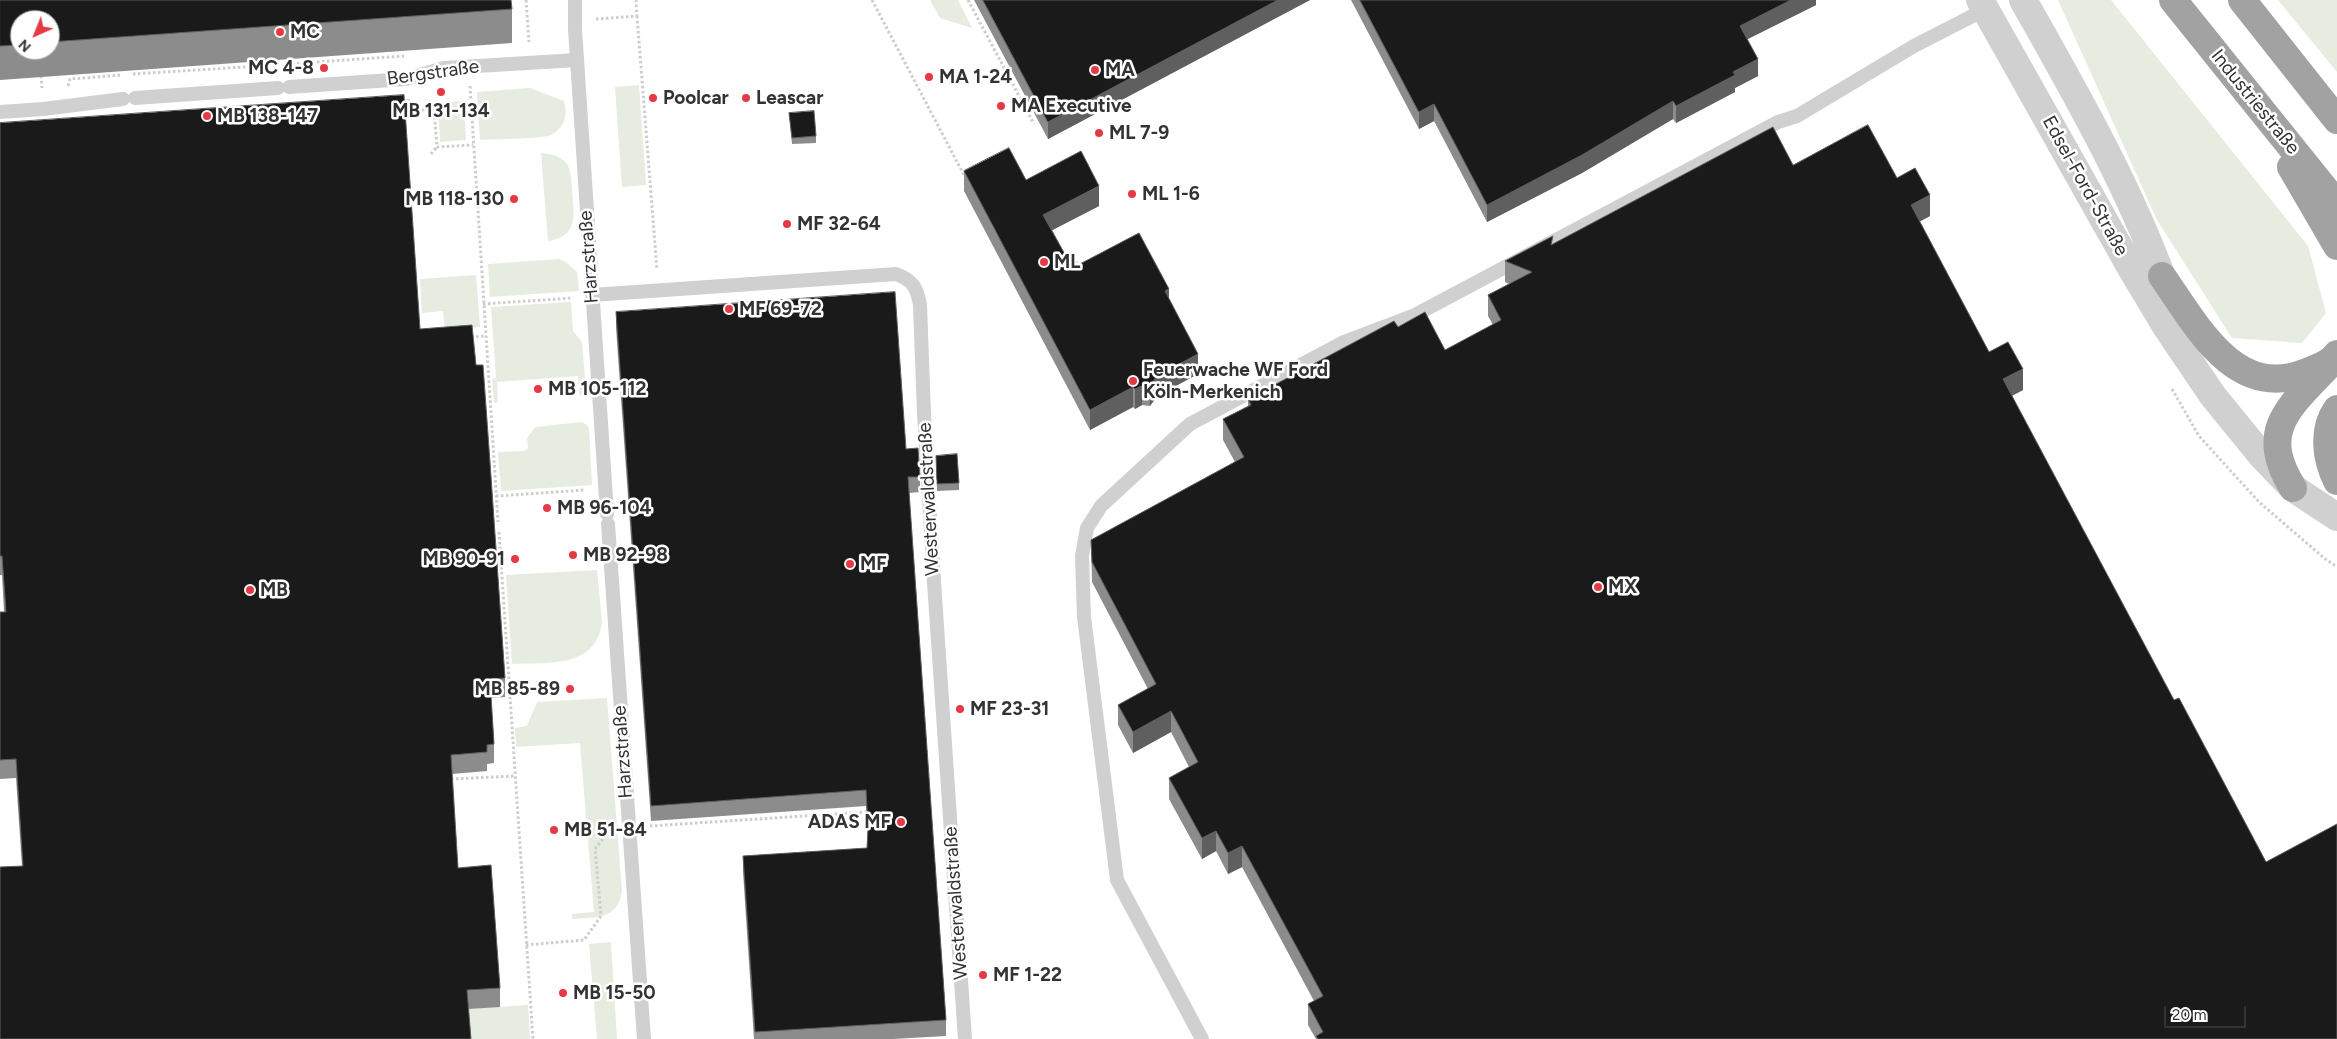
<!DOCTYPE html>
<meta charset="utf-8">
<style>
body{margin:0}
#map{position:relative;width:2337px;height:1039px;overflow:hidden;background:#fff;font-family:Figtree,sans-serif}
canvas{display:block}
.north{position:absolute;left:10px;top:10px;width:50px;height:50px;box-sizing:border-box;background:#fff;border:1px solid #adadad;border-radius:50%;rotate:224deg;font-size:14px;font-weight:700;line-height:20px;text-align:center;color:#333}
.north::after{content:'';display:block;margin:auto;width:18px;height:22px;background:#e63946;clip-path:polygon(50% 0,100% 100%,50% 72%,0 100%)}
.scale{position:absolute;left:2164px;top:1006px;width:82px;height:22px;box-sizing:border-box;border:2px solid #333;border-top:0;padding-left:6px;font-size:15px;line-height:18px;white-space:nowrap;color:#333;-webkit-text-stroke:4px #fff;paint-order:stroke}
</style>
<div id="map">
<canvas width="2337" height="1039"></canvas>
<div class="north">N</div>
<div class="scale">20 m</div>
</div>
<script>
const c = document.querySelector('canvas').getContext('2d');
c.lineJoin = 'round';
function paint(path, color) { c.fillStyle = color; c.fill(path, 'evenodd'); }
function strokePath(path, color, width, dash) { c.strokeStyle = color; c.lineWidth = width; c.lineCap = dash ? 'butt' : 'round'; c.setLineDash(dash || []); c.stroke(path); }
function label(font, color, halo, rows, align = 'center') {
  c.font = font + ' Figtree,sans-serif'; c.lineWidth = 5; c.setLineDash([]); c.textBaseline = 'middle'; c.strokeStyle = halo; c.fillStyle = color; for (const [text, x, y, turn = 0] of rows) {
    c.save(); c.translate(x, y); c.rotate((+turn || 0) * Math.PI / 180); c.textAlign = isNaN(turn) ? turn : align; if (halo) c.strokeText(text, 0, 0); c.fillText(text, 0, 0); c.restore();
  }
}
paint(new Path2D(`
 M 930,0 L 958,0 L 972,28 L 940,18 Z
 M 2058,0 L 2111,0 L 2308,246 L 2326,313 L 2302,343 L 2232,338 L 2157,220 Z
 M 2278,0 L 2337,0 L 2337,72 Z
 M 639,85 L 646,185 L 622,187 L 615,87 Z
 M 530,88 L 564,101 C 568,115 565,128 551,135 C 545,139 491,139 480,140 L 477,92 Z
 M 464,101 L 466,140 L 440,142 L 438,103 Z
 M 541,153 C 549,154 557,155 563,160 C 572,167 571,179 572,190 C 574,213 579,237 548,241 Z
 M 559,259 L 566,262 L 577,272 L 579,291 L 490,297 L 488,264 Z
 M 476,275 L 480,327 L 445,330 L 443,311 L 422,313 L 420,279 Z
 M 571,302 L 573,331 L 582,342 L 586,391 L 580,396 L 578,376 L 497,382 L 498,402 L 494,403 L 492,379 L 496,378 L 491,307 Z
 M 582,422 L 587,425 L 589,429 L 592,485 L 501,491 L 498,452 L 524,451 L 528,448 L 527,438 L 535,427 Z
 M 597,570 L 602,622 C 596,669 548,662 512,664 L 506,575 Z
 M 607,698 L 622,891 C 618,920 596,917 572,919 L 572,914 L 594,912 L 580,743 L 516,747 L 515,728 L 527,726 L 537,702 Z
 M 611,942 L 617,1039 L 597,1039 L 589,944 Z
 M 528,1005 L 530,1039 L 469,1039 L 467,1009 Z`), '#e6ecdf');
strokePath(new Path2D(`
 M 526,0 L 529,42
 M 872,0 L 965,177
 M 968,0 L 1034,124
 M 637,16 L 657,270
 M 596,19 L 637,16 L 636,0
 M 287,64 L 404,56
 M 133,74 L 276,65
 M 41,76 L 42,88
 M 68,86 L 70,79 L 122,75
 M 470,86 L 498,522
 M 408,99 L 409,111 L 434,109 L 437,147 L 473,145
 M 431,154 L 437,147
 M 483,304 L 573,298
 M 471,337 L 485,336
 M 2172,389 L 2199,436 L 2259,502 L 2324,558 L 2337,567
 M 496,496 L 585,490
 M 499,532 L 533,1039
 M 451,779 L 515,776
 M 650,826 L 866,812
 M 526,945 L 584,940 L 601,916 L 595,849 L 609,831`), '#cdcdcd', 3, [2.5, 2.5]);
strokePath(new Path2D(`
 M 575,0 L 575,29 L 607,514
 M 289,87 L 406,79 L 444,68 L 577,60
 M 135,98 L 278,88
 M 0,112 L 43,109 L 123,99
 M 592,295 L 896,274 C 913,280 917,288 920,305 L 924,414 L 934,582 L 965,1039
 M 608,524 L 644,1039
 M 1202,1039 L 1117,880 L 1084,617 L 1082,556 L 1087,528 L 1101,506 L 1190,424 L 1344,342 L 1415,315 L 1778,122 L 1797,116 L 1914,46 L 1986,9`), '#d0d0d0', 14);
strokePath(new Path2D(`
 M 1980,0 L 2131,268 L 2167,328 L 2213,396 L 2262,456 L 2293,488 L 2337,517
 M 2023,0 C 2078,97 2133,193 2170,299`), '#d0d0d0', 28);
strokePath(new Path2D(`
 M 2173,0 L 2337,204
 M 2242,0 L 2337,120
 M 2291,167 L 2337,246
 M 2162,276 C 2195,323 2234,400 2304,373 C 2316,368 2329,365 2337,354
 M 2337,409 C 2322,430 2326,459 2337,481
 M 2293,488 C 2258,432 2287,409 2326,368`), '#a2a2a2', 28);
paint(new Path2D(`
 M 0,0 L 512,9 L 512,43 L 0,80 ZM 20,20 L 50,20 L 50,50 L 20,50 Z
 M 974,0 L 1310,0 L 1048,139 Z
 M 1351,0 L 1816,0 L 1816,5 L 1747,39 L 1758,76 L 1735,88 L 1735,92 L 1676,123 L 1673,119 L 1582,173 L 1487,222 L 1434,121 L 1419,129 Z
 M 789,113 L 816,136 L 816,143 L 792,144 Z
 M 0,123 L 420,329 L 505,678 L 505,697 L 491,698 L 494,744 L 494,763 L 487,764 L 487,771 L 452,774 L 458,868 L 500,988 L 500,1007 L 469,1009 L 22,866 L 16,778 L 0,779 L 0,612 L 4,612 L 2,575 L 0,575 Z
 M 1793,165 L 1897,178 L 1930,216 L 1919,222 L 1989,352 L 2023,390 L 2012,396 L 2337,1039 L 1316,1039 L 1308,1025 L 1308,1004 L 1314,1001 L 1242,867 L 1228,874 L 1216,851 L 1202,859 L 1169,799 L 1169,778 L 1189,767 L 1171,732 L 1133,753 L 1118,725 L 1118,705 L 1148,689 L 1092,582 L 1091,540 L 1235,462 L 1223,440 L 1223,419 L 1248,406 L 1248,399 L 1398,327 L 1445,350 L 1493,325 L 1488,316 L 1488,295 L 1509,284 L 1505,282 L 1505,261 L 1553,244 Z
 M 964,171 L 1026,180 L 1099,206 L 1052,230 L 1067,258 L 1078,265 L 1169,299 L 1198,374 L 1157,396 L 1150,406 L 1142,405 L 1135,409 L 1133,407 L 1090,430 L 964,191 Z
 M 616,312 L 920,477 L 920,492 L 909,493 L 946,1020 L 946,1036 L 893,1039 L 754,1039 L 743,872 L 743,856 L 867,848 L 868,836 L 866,806 L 651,821 L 616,328 Z
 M 936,456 L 959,483 L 959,490 L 937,491 Z`), '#8c8c8c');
paint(new Path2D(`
 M 1278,0 L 1310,0 L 1048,139 L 1048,122 Z
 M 1791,0 L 1816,0 L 1816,5 L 1740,43 L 1740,26 Z
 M 1758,59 L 1758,76 L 1735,88 L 1735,92 L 1676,123 L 1676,106 L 1733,72 Z
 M 1673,101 L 1673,119 L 1582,173 L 1487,222 L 1487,205 Z
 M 1434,104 L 1434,121 L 1419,129 L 1419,112 Z
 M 1099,186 L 1099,206 L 1043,235 L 1043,215 Z
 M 1930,195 L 1930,216 L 1911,226 L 1911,205 Z
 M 1169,289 L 1169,309 L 1165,291 Z
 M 1198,354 L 1198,374 L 1157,396 L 1150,406 L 1150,386 L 1157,376 Z
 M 2023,369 L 2023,390 L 2003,400 L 2003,379 Z
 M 1142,386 L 1142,405 L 1135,409 L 1135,389 Z
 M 1133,387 L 1133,407 L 1090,430 L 1090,410 Z
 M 1171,711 L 1171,732 L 1133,753 L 1133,732 Z
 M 1216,831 L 1216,851 L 1202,859 L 1202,838 Z
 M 1242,846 L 1242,867 L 1228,874 L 1228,853 Z`), '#5f5f5f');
const building = new Path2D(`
 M 0,0 L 511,0 L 512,9 L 50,42 L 50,20 L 20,20 L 20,45 L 0,46 Z
 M 983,0 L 1278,0 L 1048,122 Z
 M 1360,0 L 1791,0 L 1740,26 L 1758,59 L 1733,72 L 1735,75 L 1676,106 L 1673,101 L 1582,155 L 1487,205 L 1434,104 L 1419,112 Z
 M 404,95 L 420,329 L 472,325 L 476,365 L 483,365 L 490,462 L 505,678 L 490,679 L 494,744 L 487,745 L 487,752 L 451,755 L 458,868 L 491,865 L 500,988 L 467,990 L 471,1039 L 0,1039 L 0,867 L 23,866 L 16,759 L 0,760 L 0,612 L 6,612 L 2,556 L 0,556 L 0,123 Z
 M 814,111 L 816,136 L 792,138 L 789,113 Z
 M 1868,125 L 1897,178 L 1915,168 L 1930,195 L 1911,205 L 1989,352 L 2008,342 L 2023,369 L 2003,379 L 2174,700 L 2179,698 L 2266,862 L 2337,824 L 2337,1039 L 1318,1039 L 1316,1036 L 1323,1032 L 1308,1004 L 1323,996 L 1242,846 L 1228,853 L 1216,831 L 1202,838 L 1169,778 L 1198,762 L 1171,711 L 1133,732 L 1118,705 L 1156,684 L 1092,562 L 1091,540 L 1244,457 L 1223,419 L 1251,405 L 1248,399 L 1394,321 L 1398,327 L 1425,312 L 1445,350 L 1501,320 L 1488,295 L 1532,272 L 1505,261 L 1553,236 L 1551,245 L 1773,127 L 1793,165 Z
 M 1009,148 L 1026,180 L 1081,151 L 1099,186 L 1043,215 L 1067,258 L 1073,255 L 1078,265 L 1139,233 L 1169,289 L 1165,291 L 1198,354 L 1157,376 L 1150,386 L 1142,386 L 1135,389 L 1133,387 L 1090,410 L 964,171 Z
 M 895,292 L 906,449 L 918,448 L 920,477 L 908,477 L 946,1020 L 755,1032 L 743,856 L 867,848 L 868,828 L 866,790 L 651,806 L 616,312 Z
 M 957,454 L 959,483 L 937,484 L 936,456 Z`);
paint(building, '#1a1a1a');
strokePath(building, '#5f5f5f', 1);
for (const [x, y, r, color] of [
 [280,32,5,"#e63946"],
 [324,68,5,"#e63946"],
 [1095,70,5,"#e63946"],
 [929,77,5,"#e63946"],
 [441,92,5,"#e63946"],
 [653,98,5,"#e63946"],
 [746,98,5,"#e63946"],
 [1001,106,5,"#e63946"],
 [207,116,5,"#e63946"],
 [1099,133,5,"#e63946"],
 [1132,194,5,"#e63946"],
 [514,199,5,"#e63946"],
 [787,224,5,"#e63946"],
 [1044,262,5,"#e63946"],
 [729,309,5,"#e63946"],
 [1133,381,5,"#e63946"],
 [538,389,5,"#e63946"],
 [547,508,5,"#e63946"],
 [573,555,5,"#e63946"],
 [515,559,5,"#e63946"],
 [850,564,5,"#e63946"],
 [1598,587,5,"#e63946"],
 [250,590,5,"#e63946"],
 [570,689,5,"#e63946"],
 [960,709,5,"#e63946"],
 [901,822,5,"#e63946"],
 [554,830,5,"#e63946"],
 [983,975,5,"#e63946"],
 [563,993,5,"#e63946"]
]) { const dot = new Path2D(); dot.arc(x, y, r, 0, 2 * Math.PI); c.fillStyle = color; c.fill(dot); strokePath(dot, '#fff', 2); }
label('bold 19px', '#333', '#fff', [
 ["MC",290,32],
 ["MC 4-8",314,68,"right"],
 ["MA",1105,70],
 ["MA 1-24",939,77],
 ["Poolcar",663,98],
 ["Leascar",756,98],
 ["MA Executive",1011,106],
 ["MB 131-134",441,111,"center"],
 ["MB 138-147",217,116],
 ["ML 7-9",1109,133],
 ["ML 1-6",1142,194],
 ["MB 118-130",504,199,"right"],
 ["MF 32-64",797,224],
 ["ML",1054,262],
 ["MF 69-72",739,309],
 ["Feuerwache WF Ford",1143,370],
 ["Köln-Merkenich",1143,392],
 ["MB 105-112",548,389],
 ["MB 96-104",557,508],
 ["MB 92-98",583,555],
 ["MB 90-91",505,559,"right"],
 ["MF",860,564],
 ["MX",1608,587],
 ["MB",260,590],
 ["MB 85-89",560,689,"right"],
 ["MF 23-31",970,709],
 ["ADAS MF",891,822,"right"],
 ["MB 51-84",564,830],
 ["MF 1-22",993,975],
 ["MB 15-50",573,993]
], 'left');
label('19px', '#333', '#fff', [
 ["Bergstraße",433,73,-8],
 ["Industriestraße",2255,102,51],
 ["Edsel-Ford-Straße",2085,186,61],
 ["Harzstraße",589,257,-94],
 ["Westerwaldstraße",929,499,-93],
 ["Harzstraße",623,752,-94],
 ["Westerwaldstraße",956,903,-94]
]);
</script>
